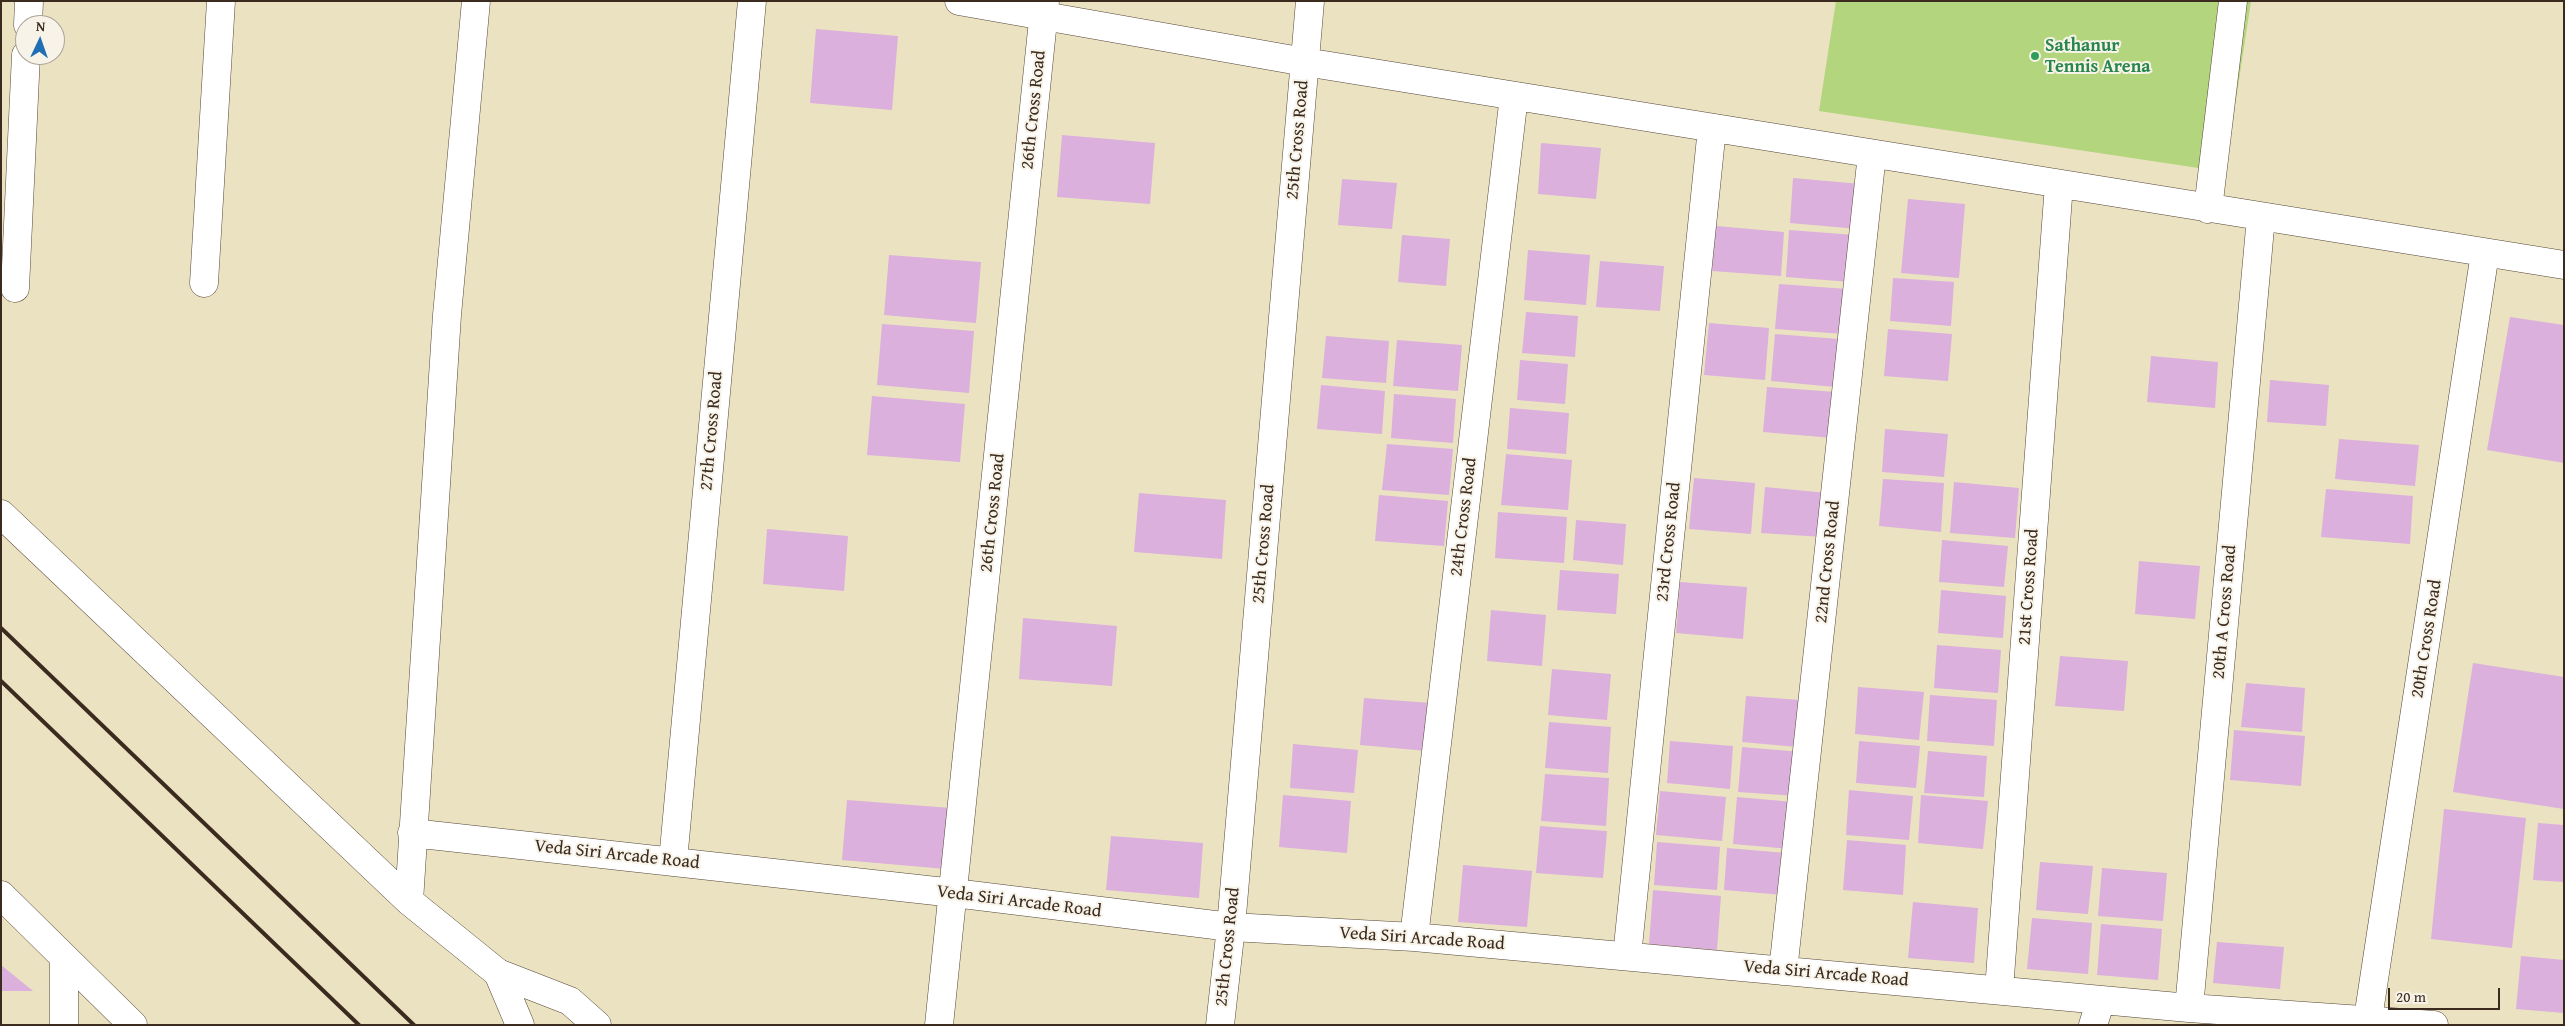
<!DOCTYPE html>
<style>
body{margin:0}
#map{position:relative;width:2565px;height:1026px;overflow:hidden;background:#ebe2c2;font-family:"Gentium Book Plus",serif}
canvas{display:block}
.frame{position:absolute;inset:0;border:2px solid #3b2a1e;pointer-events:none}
.north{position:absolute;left:15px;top:15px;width:50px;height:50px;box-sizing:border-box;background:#f7f3e8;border:1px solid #aca397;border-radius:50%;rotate:3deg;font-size:14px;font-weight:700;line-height:20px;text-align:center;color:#3b2a1e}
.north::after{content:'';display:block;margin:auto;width:18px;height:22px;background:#1f6fb2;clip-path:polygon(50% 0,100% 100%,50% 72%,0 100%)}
.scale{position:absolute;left:2388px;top:988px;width:112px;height:22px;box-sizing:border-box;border:2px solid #3b2a1e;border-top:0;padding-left:6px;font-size:15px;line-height:18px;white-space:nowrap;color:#3b2a1e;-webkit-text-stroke:4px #f7f3e8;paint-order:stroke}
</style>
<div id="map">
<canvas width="2565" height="1026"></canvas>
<div class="frame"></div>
<div class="north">N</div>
<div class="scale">20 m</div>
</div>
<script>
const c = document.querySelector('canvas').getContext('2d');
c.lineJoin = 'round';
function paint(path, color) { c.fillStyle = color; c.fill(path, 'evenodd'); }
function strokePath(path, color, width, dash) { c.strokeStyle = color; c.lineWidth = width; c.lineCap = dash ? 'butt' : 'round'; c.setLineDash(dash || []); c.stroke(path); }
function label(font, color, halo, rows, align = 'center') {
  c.font = font + ' "Gentium Book Plus",serif'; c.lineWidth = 4; c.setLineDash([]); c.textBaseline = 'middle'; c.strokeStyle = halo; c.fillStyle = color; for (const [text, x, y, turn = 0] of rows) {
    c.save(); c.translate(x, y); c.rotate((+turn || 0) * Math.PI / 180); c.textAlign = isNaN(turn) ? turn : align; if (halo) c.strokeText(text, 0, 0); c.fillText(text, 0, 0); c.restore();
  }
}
paint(new Path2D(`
 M 1836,1 L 2251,1 L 2225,172 L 1819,111 Z`), '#b3d57d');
paint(new Path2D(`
 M 816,29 L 898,36 L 892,110 L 810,103 Z
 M 1062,135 L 1155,143 L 1150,204 L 1057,197 Z
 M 1541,143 L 1601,148 L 1596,199 L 1538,194 Z
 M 1793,178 L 1861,184 L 1858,229 L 1790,223 Z
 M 1342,179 L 1397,183 L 1392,229 L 1338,225 Z
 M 1908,199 L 1965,204 L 1959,278 L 1901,273 Z
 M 1716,226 L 1784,232 L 1781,276 L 1712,271 Z
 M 1789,230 L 1855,235 L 1851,282 L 1786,277 Z
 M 1402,235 L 1450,239 L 1446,286 L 1398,282 Z
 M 1528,250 L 1590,255 L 1586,305 L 1524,300 Z
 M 889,255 L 981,262 L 976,323 L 884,315 Z
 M 1600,261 L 1664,266 L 1660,311 L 1596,307 Z
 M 1893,278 L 1954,282 L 1951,326 L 1890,321 Z
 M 1779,284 L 1847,289 L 1844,334 L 1775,329 Z
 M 1526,312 L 1578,316 L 1575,357 L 1522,353 Z
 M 2510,317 L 2564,325 L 2564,463 L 2487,450 Z
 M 1709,323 L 1769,328 L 1765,380 L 1704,375 Z
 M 882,324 L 974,331 L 969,393 L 877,385 Z
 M 1888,329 L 1952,334 L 1948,381 L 1884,376 Z
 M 1775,334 L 1839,339 L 1835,387 L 1771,381 Z
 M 1326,336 L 1389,341 L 1386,383 L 1322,378 Z
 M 1397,340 L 1462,345 L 1458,391 L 1393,386 Z
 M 2151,356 L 2218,362 L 2215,408 L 2147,402 Z
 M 1520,360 L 1568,364 L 1565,404 L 1517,400 Z
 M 2270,380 L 2329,385 L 2326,426 L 2267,422 Z
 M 1321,385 L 1385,391 L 1382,434 L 1317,429 Z
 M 1767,387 L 1836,392 L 1833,438 L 1763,432 Z
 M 1394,394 L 1456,399 L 1453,443 L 1391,438 Z
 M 872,396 L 965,404 L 960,462 L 867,455 Z
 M 1510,408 L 1569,413 L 1566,454 L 1507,449 Z
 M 1885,429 L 1948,434 L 1944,477 L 1882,472 Z
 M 2339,439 L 2419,445 L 2415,486 L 2335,479 Z
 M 1387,444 L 1453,449 L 1449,495 L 1382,490 Z
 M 1506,454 L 1572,460 L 1568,510 L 1501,505 Z
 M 1694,478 L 1755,483 L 1751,534 L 1689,529 Z
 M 1883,479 L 1944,483 L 1941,532 L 1879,526 Z
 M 1954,482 L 2019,488 L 2015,538 L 1950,533 Z
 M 1765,487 L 1827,493 L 1823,537 L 1761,533 Z
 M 2326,489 L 2413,496 L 2410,544 L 2321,537 Z
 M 1139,493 L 1226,500 L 1222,559 L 1134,552 Z
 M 1379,495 L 1448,501 L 1444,546 L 1375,541 Z
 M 1498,512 L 1567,517 L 1564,563 L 1495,558 Z
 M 1576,520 L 1626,524 L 1623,565 L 1573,560 Z
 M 767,529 L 848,536 L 844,591 L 763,584 Z
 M 1942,540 L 2008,546 L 2004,587 L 1939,582 Z
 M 2139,561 L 2200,566 L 2195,619 L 2135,614 Z
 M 1560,570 L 1619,574 L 1616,614 L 1557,610 Z
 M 1680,582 L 1747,587 L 1743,639 L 1676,633 Z
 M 1941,590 L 2006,596 L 2003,638 L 1938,633 Z
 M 1491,610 L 1546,615 L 1542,666 L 1487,661 Z
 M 1023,618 L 1117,626 L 1112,686 L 1019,679 Z
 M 1937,645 L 2001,650 L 1998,693 L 1934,688 Z
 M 2060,656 L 2128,661 L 2124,711 L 2055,706 Z
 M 2473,663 L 2564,677 L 2564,809 L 2453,792 Z
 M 1552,669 L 1611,674 L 1607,720 L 1548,715 Z
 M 2246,683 L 2305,688 L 2302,732 L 2241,727 Z
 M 1858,687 L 1924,692 L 1919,740 L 1855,734 Z
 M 1930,695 L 1997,700 L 1994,746 L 1927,741 Z
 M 1746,696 L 1801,700 L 1797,747 L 1742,742 Z
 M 1364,698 L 1431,703 L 1427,751 L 1360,745 Z
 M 1549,722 L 1611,727 L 1608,773 L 1545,768 Z
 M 2234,730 L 2305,736 L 2301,786 L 2230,780 Z
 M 1670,741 L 1733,746 L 1730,789 L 1667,783 Z
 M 1859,741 L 1920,746 L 1916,788 L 1856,783 Z
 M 1293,744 L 1358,750 L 1354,793 L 1290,788 Z
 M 1742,747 L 1802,752 L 1798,796 L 1738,792 Z
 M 1928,751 L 1987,756 L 1984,797 L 1924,793 Z
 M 1545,774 L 1609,778 L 1606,826 L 1541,821 Z
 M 1849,790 L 1913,796 L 1909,840 L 1846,835 Z
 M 1660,791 L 1726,797 L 1722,841 L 1656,835 Z
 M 1283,795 L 1351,801 L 1347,853 L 1279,847 Z
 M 1921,795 L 1988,801 L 1983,849 L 1918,843 Z
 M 1737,797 L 1794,802 L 1790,849 L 1733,844 Z
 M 847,800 L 951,808 L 946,869 L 842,860 Z
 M 2444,809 L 2526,818 L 2512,948 L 2431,939 Z
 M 2538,823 L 2564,825 L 2564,882 L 2533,880 Z
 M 1540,826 L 1607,831 L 1603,878 L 1536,873 Z
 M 1111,836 L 1203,843 L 1199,898 L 1106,890 Z
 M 1847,840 L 1906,845 L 1903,895 L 1843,890 Z
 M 1657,842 L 1720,847 L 1717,890 L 1654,885 Z
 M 1727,848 L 1786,853 L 1783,895 L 1724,890 Z
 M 2040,862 L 2093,866 L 2088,914 L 2036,910 Z
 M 1463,865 L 1532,871 L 1527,927 L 1458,922 Z
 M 2102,868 L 2167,873 L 2163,921 L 2098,916 Z
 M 1653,890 L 1721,896 L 1717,950 L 1649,944 Z
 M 1913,902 L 1978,908 L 1974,963 L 1908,958 Z
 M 2032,918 L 2092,923 L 2088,974 L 2027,969 Z
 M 2101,924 L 2162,929 L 2158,980 L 2097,975 Z
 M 2217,942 L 2284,947 L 2280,989 L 2213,983 Z
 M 2521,956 L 2564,960 L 2564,1013 L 2516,1009 Z
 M 1,965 L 33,991 L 1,991 Z`), '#dbb0dc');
const minor = new Path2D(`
 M 959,1 L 1305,62 L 2564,265
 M 28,25 L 29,1
 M 2208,209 L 2233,1
 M 204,283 L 221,1
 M 15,288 L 26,55
 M 1,514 L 409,901 L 498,973
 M 412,833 L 954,893 L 1231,927 L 1414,937 L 2189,1008 L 2434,1025
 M 673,861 L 752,1
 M 1,895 L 133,1025
 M 409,901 L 447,315 L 476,1
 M 1414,937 L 1514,96
 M 1627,956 L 1712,128
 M 1783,971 L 1872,154
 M 1999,990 L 2059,184
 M 2189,1008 L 2261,217
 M 64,1025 L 64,957
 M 939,1025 L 1045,1
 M 1220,1025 L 1231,927 L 1310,1
 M 2093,1025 L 2101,1000
 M 2367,1025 L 2485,253`);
const major = new Path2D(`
 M 498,973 L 570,1001 L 597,1025
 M 498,973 L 520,1025`);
strokePath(minor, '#554637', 29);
strokePath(major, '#554637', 29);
strokePath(minor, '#fff', 28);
strokePath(major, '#fff', 28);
strokePath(new Path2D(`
 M 1,628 L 414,1025
 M 1,681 L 359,1025`), '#3b2a1e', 4);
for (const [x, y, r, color] of [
 [2035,56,5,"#2e9e5b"]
]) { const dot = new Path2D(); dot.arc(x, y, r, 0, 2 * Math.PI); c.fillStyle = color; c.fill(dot); strokePath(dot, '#f7f3e8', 2); }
label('bold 18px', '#27864d', '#f7f3e8', [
 ["Sathanur",2045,46],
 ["Tennis Arena",2045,67]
], 'left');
label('18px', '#3b2a1e', '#f7f3e8', [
 ["26th Cross Road",1034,110,-84],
 ["25th Cross Road",1298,140,-85],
 ["27th Cross Road",712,431,-85],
 ["26th Cross Road",993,513,-84],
 ["24th Cross Road",1464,517,-83],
 ["23rd Cross Road",1669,542,-84],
 ["25th Cross Road",1264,544,-85],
 ["22nd Cross Road",1828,562,-84],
 ["21st Cross Road",2029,587,-86],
 ["20th A Cross Road",2225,612,-85],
 ["20th Cross Road",2427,639,-81],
 ["Veda Siri Arcade Road",617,855,6],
 ["Veda Siri Arcade Road",1019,902,7],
 ["Veda Siri Arcade Road",1422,939,4],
 ["25th Cross Road",1228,947,-84],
 ["Veda Siri Arcade Road",1826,974,5]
]);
</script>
